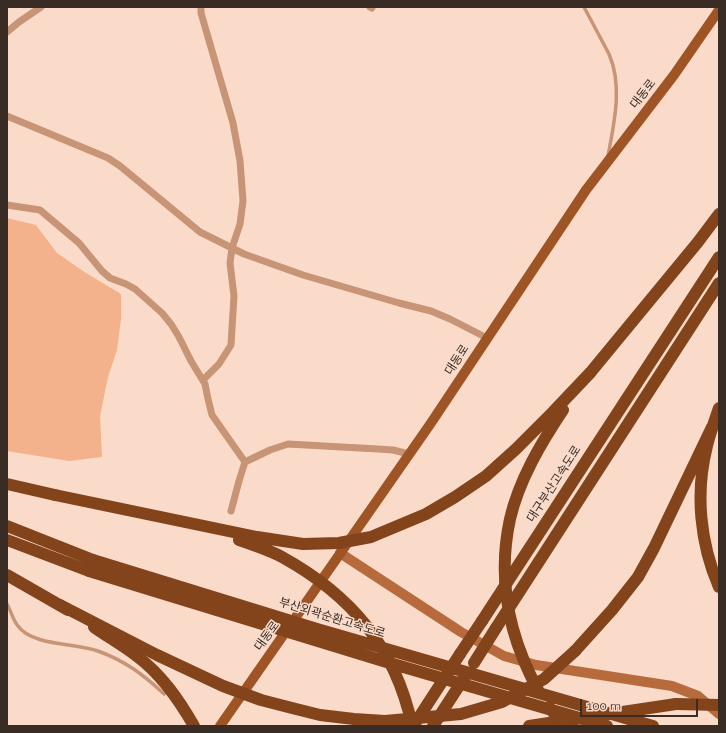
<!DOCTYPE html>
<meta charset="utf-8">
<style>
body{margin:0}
#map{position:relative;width:726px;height:733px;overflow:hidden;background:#fadbca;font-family:Raleway,sans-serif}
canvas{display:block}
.frame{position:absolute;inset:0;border:8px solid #382c25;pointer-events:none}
.scale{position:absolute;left:580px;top:699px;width:118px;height:18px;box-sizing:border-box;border:2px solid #382c25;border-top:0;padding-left:5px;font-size:12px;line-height:14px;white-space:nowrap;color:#382c25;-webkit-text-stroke:3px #fadbca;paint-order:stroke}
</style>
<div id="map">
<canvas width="726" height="733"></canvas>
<div class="frame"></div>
<div class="scale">100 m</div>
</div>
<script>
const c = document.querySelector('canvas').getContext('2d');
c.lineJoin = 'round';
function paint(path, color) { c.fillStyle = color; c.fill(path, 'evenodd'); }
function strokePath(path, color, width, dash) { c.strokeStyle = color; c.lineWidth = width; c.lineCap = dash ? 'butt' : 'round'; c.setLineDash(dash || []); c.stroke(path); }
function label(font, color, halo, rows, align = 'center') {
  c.font = font + ' Raleway,"Noto Sans KR",sans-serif'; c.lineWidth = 3; c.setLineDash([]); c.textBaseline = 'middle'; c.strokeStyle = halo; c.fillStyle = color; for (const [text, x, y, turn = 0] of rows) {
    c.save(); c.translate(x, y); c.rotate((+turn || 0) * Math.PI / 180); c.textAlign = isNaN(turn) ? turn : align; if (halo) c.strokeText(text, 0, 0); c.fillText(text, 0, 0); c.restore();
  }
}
paint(new Path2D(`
 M 7,218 L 36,225 L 57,253 L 86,273 L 121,294 L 121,319 L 117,350 L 108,377 L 100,416 L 102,457 L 69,461 L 7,451 Z`), '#f3b18c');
strokePath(new Path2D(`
 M 584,7 L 609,54 C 623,86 614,123 608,156
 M 7,604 C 11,611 13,620 18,626 C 32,646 76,643 98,651 C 125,661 143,674 164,694`), '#c89476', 3.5);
strokePath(new Path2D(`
 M 201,7 L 201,13 L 233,123 L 240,161 L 243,201 L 240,224 L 232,248 L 230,263 L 234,296 L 231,345 L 219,364 L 203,380
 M 370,7 L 372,8
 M 7,32 L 19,22 L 41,7
 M 7,116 L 108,158 L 120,166 L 200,232 L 244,254 L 303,275 L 399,303 L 431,311 L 450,319 L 487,338
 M 7,205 L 40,210 L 79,243 L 102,271 L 110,278 L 126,284 L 135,289 L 162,313 L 171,324 L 179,337 L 191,361 L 205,384 L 208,399 L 212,415 L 245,462
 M 231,511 L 239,481 L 245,462 L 270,450 L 288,444 L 378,449 L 393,450 L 409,454`), '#c89476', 7);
strokePath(new Path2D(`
 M 340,553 L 461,632 L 504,656 L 536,665 L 672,686 L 698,696 L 719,714`), '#b76b3d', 10);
strokePath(new Path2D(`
 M 220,726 L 431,423 L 586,190 L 674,75 L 719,10`), '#9e5425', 10);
strokePath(new Path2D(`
 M 590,373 L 698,242 L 719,214
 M 719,408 C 715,420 710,433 707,446 C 695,493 700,543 719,587
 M 7,484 L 55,495
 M 7,526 L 93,560
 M 7,540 L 89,571
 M 7,575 L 68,610
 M 482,621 L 719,257
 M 94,627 C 108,637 124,646 138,657 C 162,675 179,700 194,726
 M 496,628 L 719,283
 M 575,651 L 612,610 L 638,577 L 654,548 L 712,427
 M 414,725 L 460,654
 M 433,726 L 466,675
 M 529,726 L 676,704`), '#83441b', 12);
strokePath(new Path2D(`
 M 55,495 L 257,537 L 303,544 L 339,543 L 371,537 L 426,514 L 455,497 L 486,476 L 516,449 L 553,412 L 590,373
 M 239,540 C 254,545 269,550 282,557 C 351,595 395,647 412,725
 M 93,560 L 317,629 L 653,726
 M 89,571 L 393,664 L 607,726
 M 60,605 L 157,655 L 223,686 L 261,700 L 292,708 L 320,715 L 354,719 L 385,721 L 461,714 L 502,702 L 544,679 L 575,651
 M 460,654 L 482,621
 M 474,663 L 496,628
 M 538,690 C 509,637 497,579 510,519 C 519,480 541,443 563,410
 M 676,704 L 719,705
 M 549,707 L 564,726`), '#83441b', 12);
label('12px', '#382c25', '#fadbca', [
 ["대동로",643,94,-52],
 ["대동로",457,360,-57],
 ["대구부산고속도로",554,484,-57],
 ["부산외곽순환고속도로",332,618,17],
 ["대동로",267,636,-54]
]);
</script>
